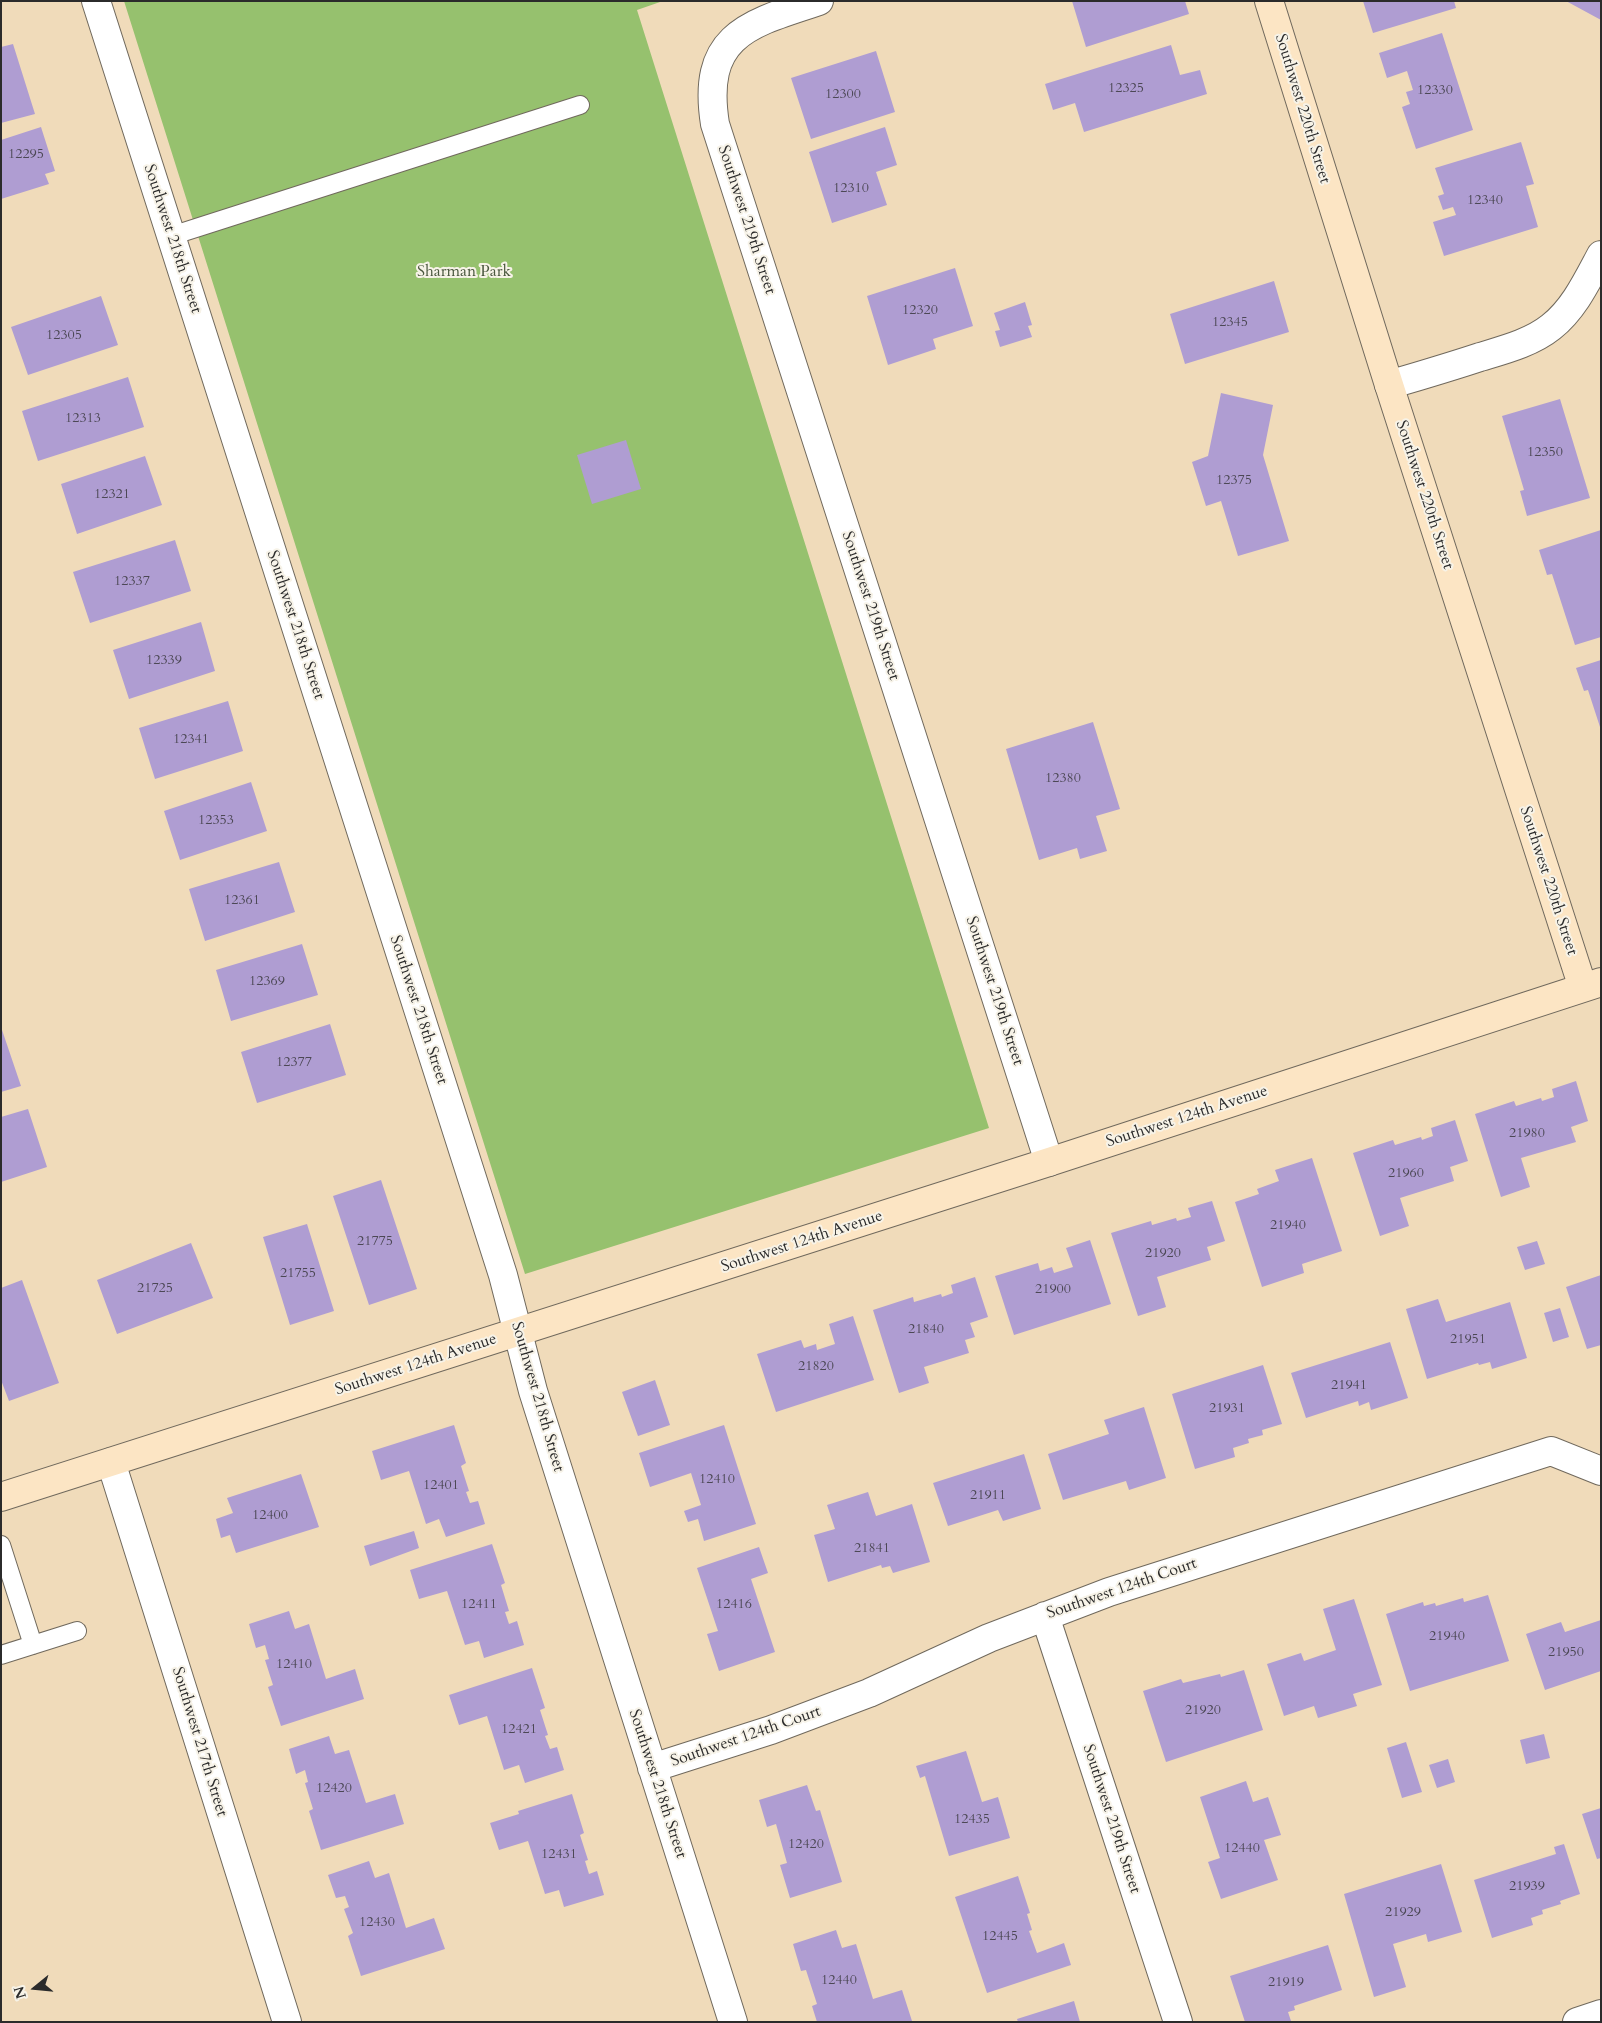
<!DOCTYPE html>
<style>
body{margin:0}
#map{position:relative;width:1602px;height:2023px;overflow:hidden;background:#f0dbba;font-family:Cardo,serif}
canvas{display:block}
.frame{position:absolute;inset:0;border:2px solid #2b2b2b;pointer-events:none}
.north{position:absolute;left:10px;top:1963px;width:50px;height:50px;-webkit-text-stroke:4px #f7f3e8;paint-order:stroke;rotate:253deg;font-size:14px;font-weight:700;line-height:20px;text-align:center;color:#2b2b2b}
.north::after{content:'';display:block;margin:auto;width:18px;height:22px;background:#2b2b2b;clip-path:polygon(50% 0,100% 100%,50% 72%,0 100%)}
</style>
<div id="map">
<canvas width="1602" height="2023"></canvas>
<div class="frame"></div>
<div class="north">N</div>
</div>
<script>
const c = document.querySelector('canvas').getContext('2d');
c.lineJoin = 'round';
function paint(path, color) { c.fillStyle = color; c.fill(path, 'evenodd'); }
function strokePath(path, color, width, dash) { c.strokeStyle = color; c.lineWidth = width; c.lineCap = dash ? 'butt' : 'round'; c.setLineDash(dash || []); c.stroke(path); }
function label(font, color, halo, rows, align = 'center') {
  c.font = font + ' Cardo,serif'; c.lineWidth = 4; c.setLineDash([]); c.textBaseline = 'middle'; c.strokeStyle = halo; c.fillStyle = color; for (const [text, x, y, turn = 0] of rows) {
    c.save(); c.translate(x, y); c.rotate((+turn || 0) * Math.PI / 180); c.textAlign = isNaN(turn) ? turn : align; if (halo) c.strokeText(text, 0, 0); c.fillText(text, 0, 0); c.restore();
  }
}
paint(new Path2D(`
 M 124,1 L 663,1 L 637,10 L 989,1128 L 525,1274 Z`), '#96c16e');
paint(new Path2D(`
 M 1072,1 L 1185,1 L 1189,14 L 1086,47 Z
 M 1363,1 L 1454,1 L 1456,8 L 1373,33 Z
 M 1566,1 L 1601,1 L 1601,20 Z
 M 1442,33 L 1473,130 L 1416,149 L 1402,107 L 1410,104 L 1406,92 L 1413,90 L 1407,71 L 1387,78 L 1379,53 Z
 M 13,44 L 35,114 L 1,123 L 1,47 Z
 M 1171,45 L 1180,75 L 1200,70 L 1207,94 L 1084,132 L 1075,103 L 1053,110 L 1045,84 Z
 M 876,51 L 895,112 L 811,139 L 791,78 Z
 M 41,127 L 55,171 L 45,174 L 49,184 L 1,199 L 1,140 Z
 M 885,127 L 897,165 L 876,172 L 887,205 L 832,223 L 809,152 Z
 M 1521,142 L 1534,184 L 1526,186 L 1538,227 L 1444,256 L 1433,222 L 1456,215 L 1453,207 L 1443,210 L 1438,196 L 1444,194 L 1435,168 Z
 M 955,268 L 973,326 L 933,339 L 936,349 L 888,365 L 867,296 Z
 M 1274,281 L 1289,332 L 1185,364 L 1170,314 Z
 M 101,296 L 118,345 L 28,375 L 11,327 Z
 M 1025,302 L 1032,325 L 1028,326 L 1032,337 L 1000,347 L 995,331 L 1000,330 L 994,313 Z
 M 128,377 L 144,427 L 38,461 L 22,411 Z
 M 1221,393 L 1273,405 L 1263,455 L 1289,541 L 1238,556 L 1221,501 L 1206,506 L 1192,462 L 1208,456 Z
 M 1560,399 L 1590,498 L 1527,516 L 1520,491 L 1524,490 L 1502,416 Z
 M 626,440 L 641,489 L 592,504 L 577,455 Z
 M 145,456 L 162,505 L 77,534 L 61,484 Z
 M 1601,530 L 1601,637 L 1575,645 L 1552,574 L 1547,575 L 1539,550 Z
 M 175,540 L 191,591 L 90,623 L 73,572 Z
 M 201,622 L 215,671 L 129,699 L 113,650 Z
 M 1601,660 L 1601,727 L 1600,727 L 1588,690 L 1584,691 L 1576,668 Z
 M 228,701 L 243,751 L 155,779 L 139,728 Z
 M 1093,722 L 1120,809 L 1096,816 L 1107,851 L 1080,859 L 1077,848 L 1039,860 L 1006,749 Z
 M 251,782 L 267,831 L 180,860 L 164,811 Z
 M 279,862 L 295,912 L 205,941 L 189,889 Z
 M 302,944 L 318,995 L 231,1021 L 216,970 Z
 M 330,1024 L 346,1075 L 257,1103 L 241,1052 Z
 M 1,1027 L 21,1086 L 1,1092 Z
 M 1576,1081 L 1588,1121 L 1571,1127 L 1576,1142 L 1521,1158 L 1530,1187 L 1501,1197 L 1475,1114 L 1514,1101 L 1516,1106 L 1541,1098 L 1542,1101 L 1554,1097 L 1552,1089 Z
 M 28,1109 L 47,1167 L 1,1182 L 1,1117 Z
 M 1455,1120 L 1468,1161 L 1450,1167 L 1454,1181 L 1400,1198 L 1409,1226 L 1380,1236 L 1353,1153 L 1393,1140 L 1395,1145 L 1421,1137 L 1422,1140 L 1433,1136 L 1431,1128 Z
 M 1312,1158 L 1342,1251 L 1302,1264 L 1304,1273 L 1262,1287 L 1235,1202 L 1259,1194 L 1257,1189 L 1279,1181 L 1275,1170 Z
 M 381,1180 L 417,1289 L 369,1305 L 333,1196 Z
 M 1212,1201 L 1225,1241 L 1207,1247 L 1211,1260 L 1157,1277 L 1166,1307 L 1138,1316 L 1111,1233 L 1151,1221 L 1152,1225 L 1176,1218 L 1177,1221 L 1191,1217 L 1188,1208 Z
 M 307,1224 L 334,1311 L 290,1325 L 263,1237 Z
 M 1090,1240 L 1111,1304 L 1014,1335 L 995,1276 L 1038,1263 L 1040,1271 L 1052,1267 L 1054,1273 L 1073,1267 L 1066,1248 Z
 M 1537,1241 L 1545,1264 L 1525,1270 L 1517,1247 Z
 M 191,1243 L 213,1298 L 117,1334 L 97,1280 Z
 M 1601,1275 L 1601,1345 L 1587,1349 L 1566,1287 Z
 M 975,1277 L 988,1317 L 970,1323 L 975,1337 L 965,1340 L 969,1353 L 924,1367 L 929,1383 L 899,1393 L 873,1310 L 913,1297 L 914,1302 L 941,1294 L 942,1297 L 953,1293 L 951,1285 Z
 M 22,1280 L 59,1383 L 9,1401 L 1,1380 L 1,1288 Z
 M 1438,1299 L 1446,1322 L 1510,1302 L 1527,1358 L 1492,1369 L 1490,1362 L 1479,1365 L 1478,1363 L 1427,1379 L 1406,1309 Z
 M 1560,1308 L 1569,1337 L 1553,1342 L 1544,1313 Z
 M 853,1316 L 874,1380 L 776,1412 L 757,1354 L 801,1340 L 804,1348 L 816,1344 L 817,1350 L 835,1344 L 829,1324 Z
 M 1390,1342 L 1408,1398 L 1371,1410 L 1369,1402 L 1359,1406 L 1358,1401 L 1306,1418 L 1291,1373 Z
 M 1263,1365 L 1282,1424 L 1262,1430 L 1263,1435 L 1248,1439 L 1249,1443 L 1233,1448 L 1235,1457 L 1195,1469 L 1172,1394 Z
 M 655,1380 L 670,1425 L 638,1436 L 622,1392 Z
 M 1144,1407 L 1166,1478 L 1129,1490 L 1126,1481 L 1063,1500 L 1048,1454 L 1109,1434 L 1104,1420 Z
 M 454,1425 L 466,1463 L 461,1466 L 469,1491 L 466,1492 L 470,1503 L 478,1501 L 485,1524 L 446,1537 L 439,1519 L 426,1524 L 409,1471 L 381,1480 L 372,1451 Z
 M 724,1425 L 756,1524 L 704,1541 L 698,1519 L 688,1522 L 684,1511 L 701,1505 L 691,1473 L 650,1487 L 639,1453 Z
 M 1024,1454 L 1041,1509 L 1003,1521 L 998,1510 L 948,1526 L 933,1483 Z
 M 301,1474 L 319,1527 L 236,1553 L 230,1535 L 221,1538 L 216,1519 L 233,1513 L 227,1498 Z
 M 868,1492 L 876,1516 L 912,1504 L 930,1562 L 893,1573 L 890,1566 L 882,1568 L 881,1565 L 828,1582 L 814,1535 L 835,1529 L 827,1505 Z
 M 414,1531 L 419,1548 L 370,1566 L 364,1546 Z
 M 492,1544 L 505,1583 L 501,1585 L 509,1611 L 505,1612 L 509,1624 L 517,1621 L 524,1645 L 484,1658 L 479,1641 L 465,1645 L 447,1591 L 419,1599 L 410,1570 Z
 M 759,1547 L 768,1573 L 751,1579 L 775,1652 L 719,1671 L 707,1634 L 718,1631 L 697,1568 Z
 M 1488,1595 L 1509,1661 L 1410,1691 L 1386,1614 L 1423,1602 L 1424,1606 L 1435,1603 L 1436,1606 L 1463,1598 L 1464,1602 Z
 M 1354,1599 L 1382,1685 L 1353,1694 L 1357,1706 L 1318,1718 L 1314,1706 L 1284,1716 L 1267,1664 L 1301,1653 L 1304,1661 L 1336,1650 L 1323,1609 Z
 M 289,1611 L 295,1629 L 309,1624 L 326,1679 L 355,1669 L 364,1699 L 281,1726 L 268,1687 L 273,1685 L 265,1660 L 269,1659 L 265,1645 L 256,1648 L 249,1624 Z
 M 1601,1620 L 1601,1671 L 1545,1690 L 1526,1634 L 1561,1622 L 1565,1632 Z
 M 532,1668 L 545,1708 L 540,1710 L 548,1735 L 545,1736 L 550,1749 L 557,1747 L 564,1770 L 525,1783 L 519,1765 L 504,1770 L 487,1716 L 459,1725 L 449,1695 Z
 M 1244,1670 L 1263,1730 L 1166,1762 L 1143,1691 L 1181,1679 L 1183,1683 L 1220,1674 L 1221,1677 Z
 M 1544,1734 L 1550,1758 L 1526,1764 L 1520,1740 Z
 M 329,1736 L 335,1754 L 349,1750 L 366,1803 L 395,1794 L 404,1824 L 321,1850 L 309,1811 L 313,1809 L 305,1783 L 308,1782 L 305,1770 L 296,1774 L 289,1749 Z
 M 1406,1742 L 1422,1792 L 1402,1798 L 1387,1748 Z
 M 966,1751 L 982,1802 L 998,1797 L 1010,1838 L 949,1856 L 925,1776 L 920,1778 L 916,1766 Z
 M 1448,1759 L 1455,1782 L 1437,1788 L 1429,1765 Z
 M 1246,1781 L 1253,1802 L 1268,1797 L 1281,1835 L 1264,1840 L 1278,1880 L 1221,1899 L 1208,1862 L 1220,1858 L 1200,1797 Z
 M 807,1785 L 816,1811 L 820,1810 L 842,1882 L 790,1898 L 780,1865 L 787,1863 L 776,1824 L 767,1827 L 759,1800 Z
 M 572,1794 L 584,1833 L 580,1835 L 588,1860 L 585,1861 L 589,1874 L 597,1871 L 604,1895 L 564,1907 L 559,1890 L 545,1894 L 528,1841 L 499,1850 L 490,1823 L 519,1814 L 518,1811 Z
 M 1601,1808 L 1601,1858 L 1597,1859 L 1582,1814 Z
 M 1564,1844 L 1580,1894 L 1560,1901 L 1561,1904 L 1542,1910 L 1543,1914 L 1531,1918 L 1533,1925 L 1492,1938 L 1474,1880 L 1556,1854 L 1554,1847 Z
 M 369,1861 L 375,1878 L 389,1873 L 406,1928 L 434,1918 L 445,1949 L 361,1976 L 348,1936 L 353,1933 L 344,1909 L 349,1907 L 345,1896 L 336,1898 L 328,1875 Z
 M 1441,1864 L 1462,1932 L 1428,1942 L 1426,1934 L 1393,1944 L 1406,1987 L 1374,1997 L 1344,1894 Z
 M 1018,1876 L 1030,1913 L 1027,1914 L 1032,1930 L 1029,1931 L 1037,1953 L 1064,1943 L 1071,1965 L 987,1993 L 955,1897 Z
 M 836,1930 L 842,1948 L 856,1944 L 873,1999 L 902,1990 L 912,2021 L 817,2022 L 812,2006 L 817,2004 L 806,1970 L 801,1971 L 793,1944 Z
 M 1328,1945 L 1342,1990 L 1294,2006 L 1295,2010 L 1288,2012 L 1291,2021 L 1245,2022 L 1230,1976 Z
 M 1074,2001 L 1080,2022 L 1018,2022 L 1017,2019 Z`), '#af9dd2');
const lane = new Path2D(`
 M 171,236 L 580,105
 M 1,1545 L 33,1645
 M 1,1655 L 77,1631`);
const street = new Path2D(`
 M 96,1 L 503,1275 L 533,1391 L 733,2022
 M 819,1 C 748,24 701,35 715,124 L 1049,1162
 M 1389,385 C 1419,376 1450,367 1480,357 C 1503,350 1531,343 1551,327 C 1574,309 1587,281 1601,255
 M 111,1462 L 287,2022
 M 1045,1616 L 1178,2022
 M 652,1768 L 771,1730 L 869,1693 L 989,1638 L 1109,1592 L 1551,1451 L 1601,1471
 M 1577,2022 L 1601,2014`);
const secondary = new Path2D(`
 M 1269,1 L 1389,385 L 1583,988
 M 1,1497 L 1049,1162 L 1601,982`);
strokePath(lane, '#70695d', 20);
strokePath(street, '#70695d', 30);
strokePath(secondary, '#70695d', 30);
strokePath(lane, '#fff', 18);
strokePath(street, '#fff', 28);
strokePath(secondary, '#fce5c4', 28);
label('14px', '#4c4855', null, [
 ["12325",1126,89],
 ["12330",1435,91],
 ["12300",843,95],
 ["12295",26,155],
 ["12310",851,189],
 ["12340",1485,201],
 ["12320",920,311],
 ["12345",1230,323],
 ["12305",64,336],
 ["12313",83,419],
 ["12350",1545,453],
 ["12375",1234,481],
 ["12321",112,495],
 ["12337",132,582],
 ["12339",164,661],
 ["12341",191,740],
 ["12380",1063,779],
 ["12353",216,821],
 ["12361",242,901],
 ["12369",267,982],
 ["12377",294,1063],
 ["21980",1527,1134],
 ["21960",1406,1174],
 ["21940",1288,1226],
 ["21775",375,1242],
 ["21920",1163,1254],
 ["21755",298,1274],
 ["21725",155,1289],
 ["21900",1053,1290],
 ["21840",926,1330],
 ["21951",1468,1340],
 ["21820",816,1367],
 ["21941",1349,1386],
 ["21931",1227,1409],
 ["12410",717,1480],
 ["12401",441,1486],
 ["21911",988,1496],
 ["12400",270,1516],
 ["21841",872,1549],
 ["12411",479,1605],
 ["12416",734,1605],
 ["21940",1447,1637],
 ["21950",1566,1653],
 ["12410",294,1665],
 ["21920",1203,1711],
 ["12421",519,1730],
 ["12420",334,1789],
 ["12435",972,1820],
 ["12420",806,1845],
 ["12440",1242,1849],
 ["12431",559,1855],
 ["21939",1527,1887],
 ["21929",1403,1913],
 ["12430",377,1923],
 ["12445",1000,1937],
 ["12440",839,1981],
 ["21919",1286,1983]
]);
label('16px', '#2b2b2b', '#f7f3e8', [
 ["Southwest 220th Street",1302,109,73],
 ["Southwest 219th Street",746,220,72],
 ["Southwest 218th Street",172,239,72],
 ["Southwest 220th Street",1424,495,72],
 ["Southwest 219th Street",870,606,72],
 ["Southwest 218th Street",295,625,72],
 ["Southwest 220th Street",1548,881,72],
 ["Southwest 219th Street",994,991,72],
 ["Southwest 218th Street",418,1010,72],
 ["Southwest 124th Avenue",1187,1117,-18],
 ["Southwest 124th Avenue",802,1242,-18],
 ["Southwest 124th Avenue",416,1365,-18],
 ["Southwest 218th Street",537,1397,74],
 ["Southwest 124th Court",1122,1589,-19],
 ["Southwest 124th Court",746,1737,-19],
 ["Southwest 217th Street",199,1742,73],
 ["Southwest 218th Street",657,1784,72],
 ["Southwest 219th Street",1111,1819,72]
]);
label('16px', '#4b583f', '#f7f3e8', [
 ["Sharman Park",464,272]
]);
</script>
